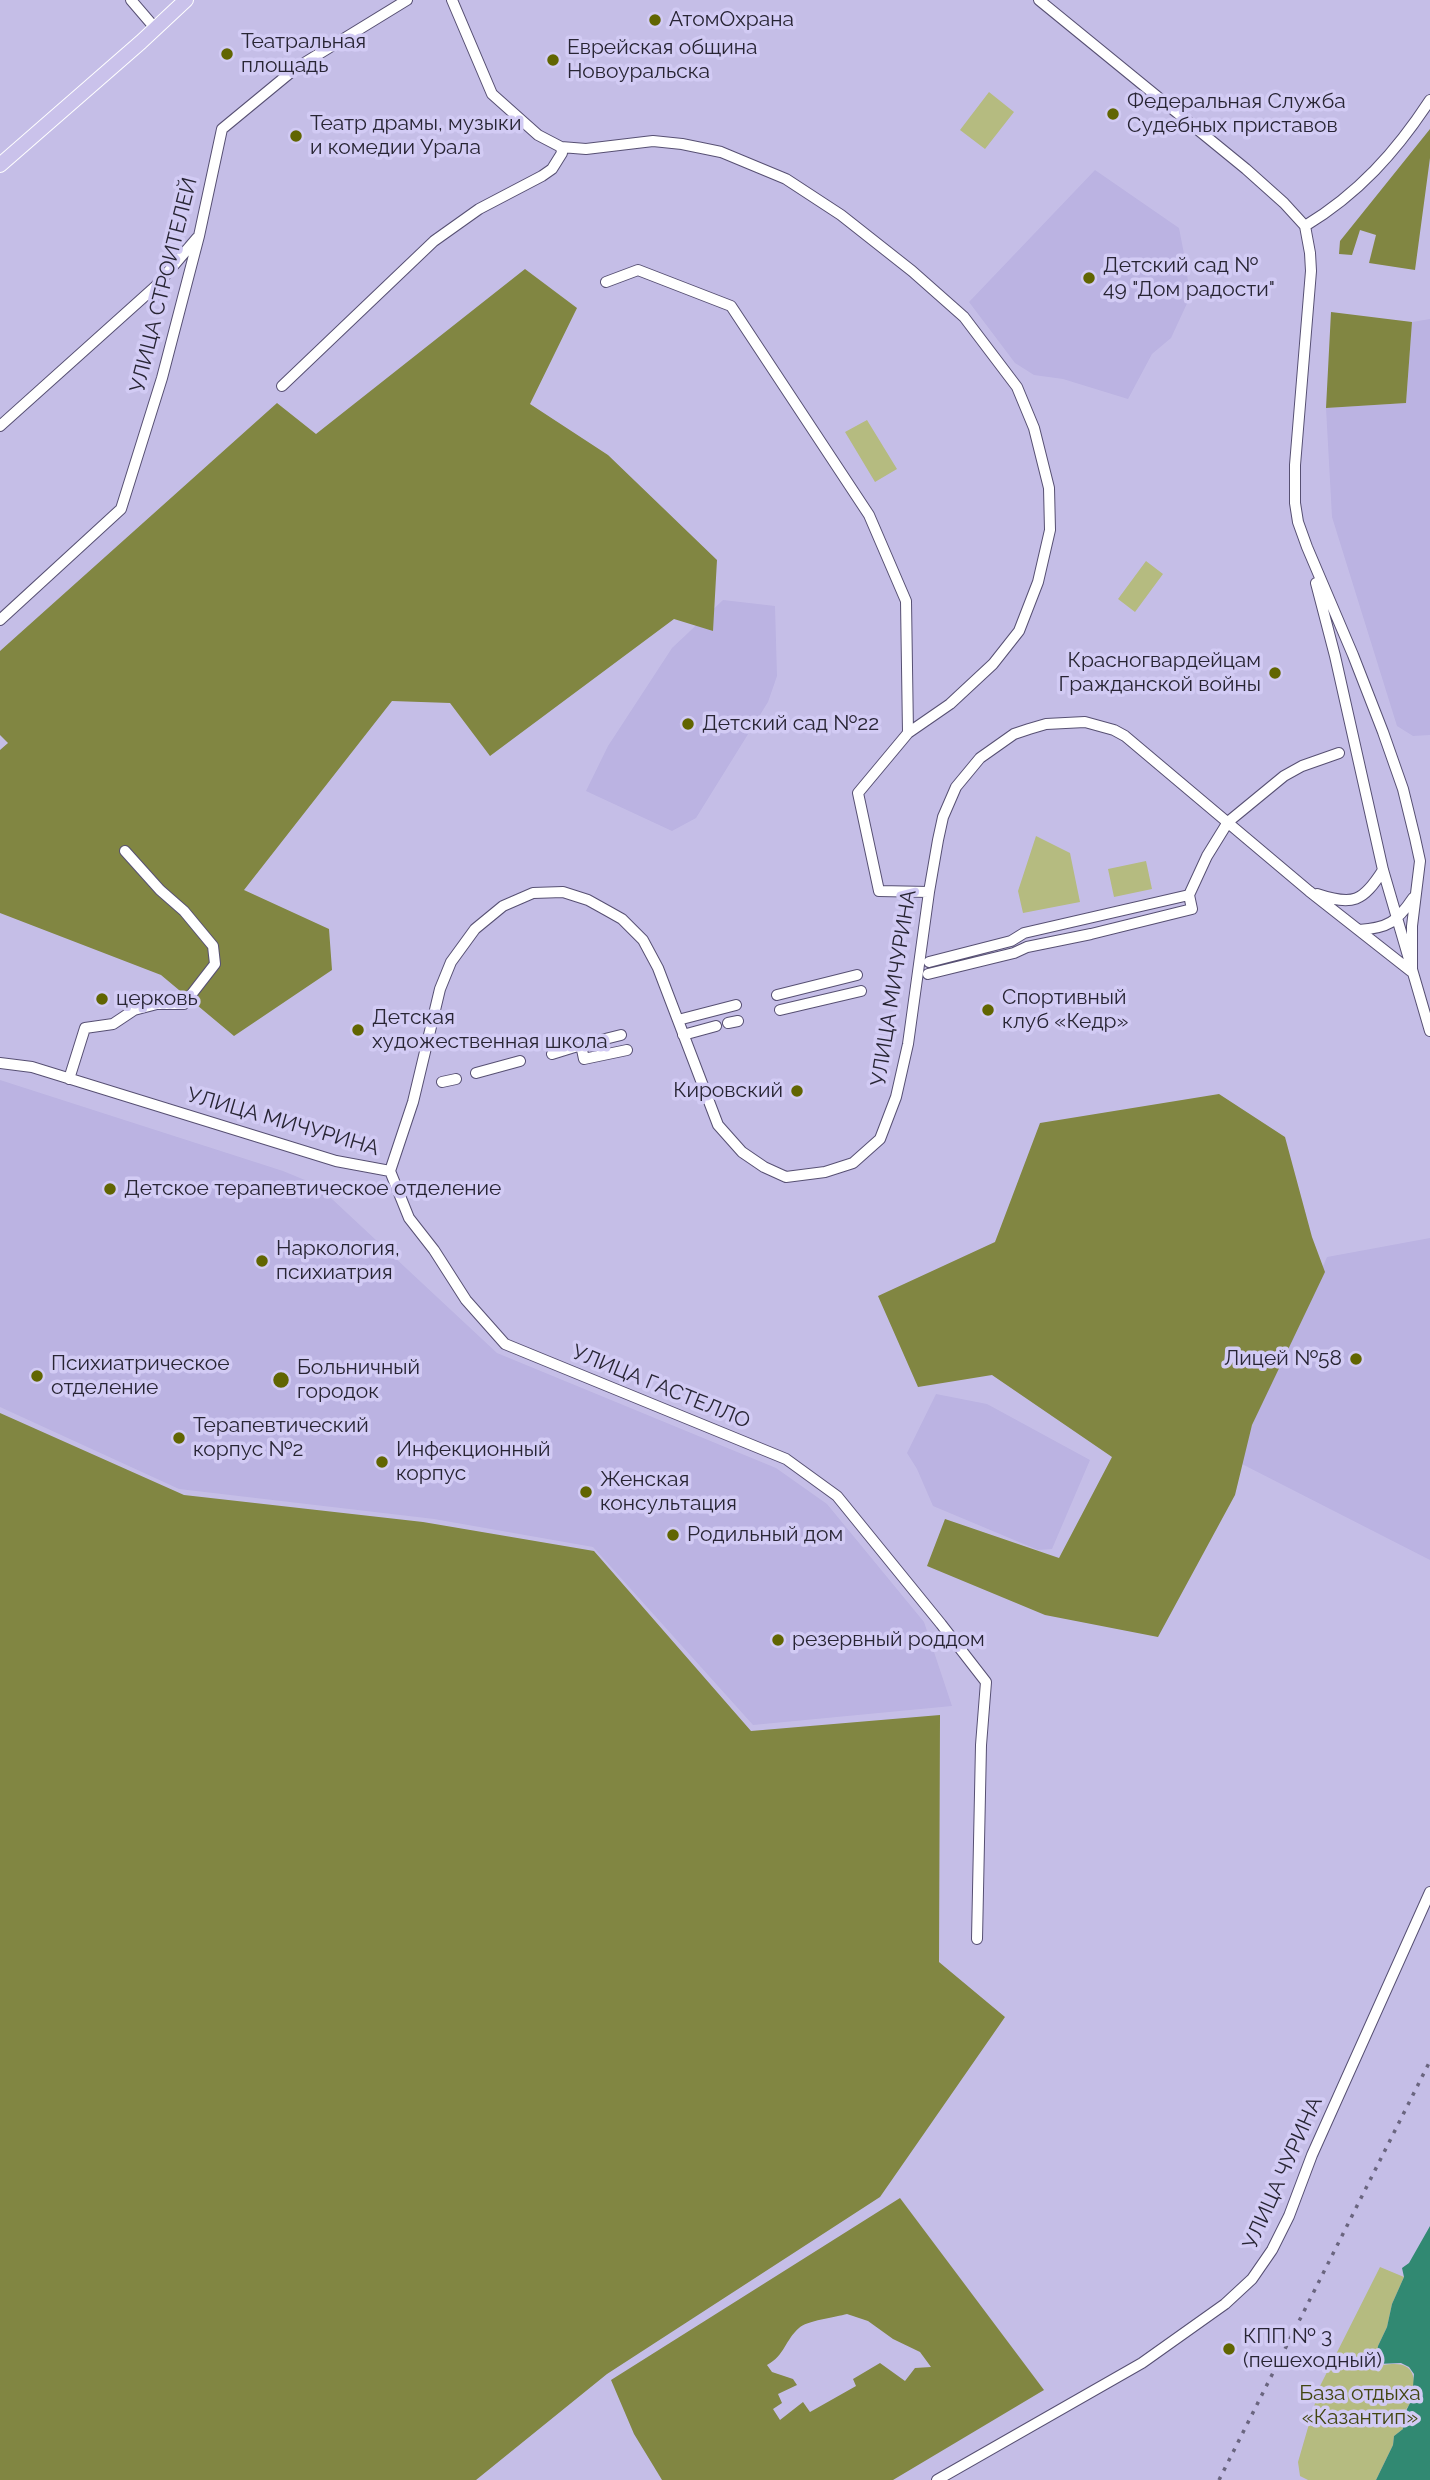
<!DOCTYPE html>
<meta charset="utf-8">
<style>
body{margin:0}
canvas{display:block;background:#c5bee7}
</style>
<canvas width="1430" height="2480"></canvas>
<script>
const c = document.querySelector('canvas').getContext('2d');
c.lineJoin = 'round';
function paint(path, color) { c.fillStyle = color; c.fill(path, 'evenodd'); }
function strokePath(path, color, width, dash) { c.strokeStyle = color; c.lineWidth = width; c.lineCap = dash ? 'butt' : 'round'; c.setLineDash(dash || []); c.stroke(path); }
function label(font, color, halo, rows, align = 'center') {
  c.font = font + ' Raleway,sans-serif'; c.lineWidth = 7; c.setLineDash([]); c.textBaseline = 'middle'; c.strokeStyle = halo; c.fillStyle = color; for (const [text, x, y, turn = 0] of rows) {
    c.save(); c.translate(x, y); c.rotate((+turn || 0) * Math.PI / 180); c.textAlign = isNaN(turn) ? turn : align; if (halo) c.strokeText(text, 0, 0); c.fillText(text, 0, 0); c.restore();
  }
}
paint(new Path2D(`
 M 1095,170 L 1179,228 L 1185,259 L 1190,297 L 1171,338 L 1152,354 L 1128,399 L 1063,379 L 1034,375 L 1015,363 L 969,302 Z
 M 1430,319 L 1430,735 L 1413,736 L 1397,726 L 1332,517 L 1326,408 L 1406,403 L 1412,322 Z
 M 723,600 L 775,606 L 777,676 L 768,702 L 696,818 L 672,831 L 586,791 L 608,746 L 672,648 Z
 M 0,1080 L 283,1171 L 317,1185 L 497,1353 L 776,1468 L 827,1504 L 924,1622 L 952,1706 L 753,1725 L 593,1547 L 434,1519 L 179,1489 L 0,1407 Z
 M 1430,1238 L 1430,1560 L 1236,1461 L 1327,1257 Z
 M 936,1394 L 987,1404 L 1090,1460 L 1052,1549 L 1038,1550 L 933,1506 L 917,1469 L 907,1453 Z`), '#bbb3e2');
paint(new Path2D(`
 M 989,92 L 1014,112 L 985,149 L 960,130 Z
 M 867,420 L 897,469 L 875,482 L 845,432 Z
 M 1146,561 L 1163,574 L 1135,612 L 1118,599 Z
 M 1036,836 L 1070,853 L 1080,902 L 1023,913 L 1018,891 Z
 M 1146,861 L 1152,889 L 1114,897 L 1108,869 Z
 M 1380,2267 L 1404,2277 L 1392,2304 L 1387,2327 L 1378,2346 L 1378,2354 L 1384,2365 C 1411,2360 1418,2373 1412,2398 C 1411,2405 1403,2411 1402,2418 C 1402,2422 1404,2426 1403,2429 L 1394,2436 L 1393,2445 L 1376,2480 L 1308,2480 L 1300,2476 L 1298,2462 L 1320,2386 Z`), '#b5bb80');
paint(new Path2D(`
 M 1430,129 L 1430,158 L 1415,270 L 1369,263 L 1376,235 L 1360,230 L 1352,255 L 1339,254 L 1340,241 Z
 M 525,269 L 577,308 L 530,404 L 608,455 L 717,560 L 713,631 L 674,619 L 490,756 L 450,703 L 392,701 L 244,890 L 329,929 L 332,970 L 234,1036 L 161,975 L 0,913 L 0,750 L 8,743 L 0,735 L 0,651 L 277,403 L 316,434 Z
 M 1331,312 L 1412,322 L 1406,403 L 1326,408 Z
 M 1219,1094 L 1285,1137 L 1312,1237 L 1325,1272 L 1252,1425 L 1235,1495 L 1158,1637 L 1045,1615 L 927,1566 L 945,1519 L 1059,1558 L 1112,1457 L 992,1375 L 918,1387 L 878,1296 L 995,1242 L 1040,1123 Z
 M 0,1413 L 184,1495 L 423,1522 L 594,1551 L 751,1731 L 940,1715 L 939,1962 L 1005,2017 L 880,2197 L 607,2374 L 476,2480 L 0,2480 Z
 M 900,2198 L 1044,2390 L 893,2480 L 662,2480 L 634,2434 L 611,2380 ZM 847,2314 L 868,2321 L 893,2339 L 920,2352 L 931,2367 L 915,2368 L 905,2381 L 880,2363 L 853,2379 L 856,2386 L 810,2412 L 803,2402 L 780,2420 L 773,2409 L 782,2403 L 778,2394 L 797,2385 L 793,2379 L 772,2372 L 767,2365 C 785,2355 785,2340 799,2328 C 806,2321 836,2317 847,2314 Z`), '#818642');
paint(new Path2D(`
 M 1430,2226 L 1430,2480 L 1376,2480 L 1393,2445 L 1394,2436 L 1403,2429 L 1402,2419 L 1412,2399 L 1414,2374 L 1409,2367 L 1401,2363 L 1376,2364 L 1378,2346 L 1387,2327 L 1392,2304 L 1404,2277 L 1402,2268 L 1409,2263 Z`), '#318972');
const minor = new Path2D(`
 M 131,0 L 155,28
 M 452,0 L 492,94 L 538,135 L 561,147 L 586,149 L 653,141 L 682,144 L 721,152 L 786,179 L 841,215 L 912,271 L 964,317 L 1017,387 L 1034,428 L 1049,488 L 1050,530 L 1038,582 L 1019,631 L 993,664 L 950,704 L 908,733 L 858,793 L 879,891 L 929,892
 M 1039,0 L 1246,169 L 1284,203 L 1305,226 L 1310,253 L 1311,271 L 1295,465 L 1295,503 L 1298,522 L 1307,547 L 1353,655 L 1383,732 L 1403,789 L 1415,838 L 1420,861 L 1412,926 L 1412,972
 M 1305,226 C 1358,194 1396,152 1430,100
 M 606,282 L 638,270 L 731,306 L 869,515 L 906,601 L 908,733
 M 282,386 L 434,241 L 479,209 L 542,176 L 552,169 L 562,153 L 561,147
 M 0,426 L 156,286 L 197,238
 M 1316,583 L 1335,656 L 1383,870 L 1430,1031
 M 0,620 L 121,509 L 162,378 L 199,236 L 222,129 L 296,68 L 407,0
 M 1317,894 C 1353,906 1363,902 1383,870
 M 1189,895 L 1207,856 L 1228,822 L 1284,776 L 1302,766 L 1339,753
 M 1359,930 C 1388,928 1397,922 1413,898
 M 928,974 L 1014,953 L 1027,947 L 1091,934 L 1192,909 L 1189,895 L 1024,933 L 1011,941 L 929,962
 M 777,995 L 857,975
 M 780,1010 L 861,991
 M 678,1020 L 736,1005
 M 728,1023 L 738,1021
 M 621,1035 L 581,1045 L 584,1059 L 627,1050
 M 683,1035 L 716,1026
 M 552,1054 L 581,1045
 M 0,1063 L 32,1067 L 336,1161 L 390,1171
 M 476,1073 L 520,1061
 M 69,1079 L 85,1028 L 113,1024 L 134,1010 L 157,1004 L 184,1004 L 215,964 L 213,946 L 184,911 L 160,890 L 125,851
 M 442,1082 L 456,1079
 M 390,1171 L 413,1102 L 440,989 L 451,962 L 475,929 L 503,906 L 533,893 L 563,892 L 588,900 L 606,910 L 622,919 L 643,940 L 658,968 L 718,1125 L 742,1152 L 764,1167 L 786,1177 L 825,1172 L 853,1163 L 880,1139 L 896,1097 L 908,1044 L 929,892 L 938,840 L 943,817 L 956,787 L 980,758 L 1014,734 L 1029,729 L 1046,724 L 1085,722 L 1114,730 L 1125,736 L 1309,891 L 1412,972
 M 390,1171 L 409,1218 L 434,1250 L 466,1300 L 505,1344 L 786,1459 L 837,1496 L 941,1624 L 986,1682 L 981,1745 L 977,1939
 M 937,2480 L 1142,2363 L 1225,2304 L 1252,2279 L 1272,2250 L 1289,2216 L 1312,2155 L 1430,1892`);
const major = new Path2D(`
 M 0,165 L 141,42 L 186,0`);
strokePath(minor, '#575073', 12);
strokePath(major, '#fff', 16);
strokePath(minor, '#fff', 10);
strokePath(major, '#cac2eb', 14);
strokePath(new Path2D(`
 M 1219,2480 L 1430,2061`), '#6a657f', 3.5, [3.5, 7]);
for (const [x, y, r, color] of [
 [655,20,7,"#616501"],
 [227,54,7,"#616501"],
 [553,60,7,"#616501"],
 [1113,114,7,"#616501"],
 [296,136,7,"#616501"],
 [1089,278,7,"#616501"],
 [1275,673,7,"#616501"],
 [688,724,7,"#616501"],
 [102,999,7,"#616501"],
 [988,1010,7,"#616501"],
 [358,1030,7,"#616501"],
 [797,1091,7,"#616501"],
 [110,1189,7,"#616501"],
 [262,1261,7,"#616501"],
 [1356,1359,7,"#616501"],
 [37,1376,7,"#616501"],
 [281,1380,9,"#616501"],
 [179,1438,7,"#616501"],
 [382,1462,7,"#616501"],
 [586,1492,7,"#616501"],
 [673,1535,7,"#616501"],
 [778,1640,7,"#616501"],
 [1229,2349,7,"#616501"]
]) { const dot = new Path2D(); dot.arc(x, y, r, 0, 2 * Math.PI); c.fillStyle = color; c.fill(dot); strokePath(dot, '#d2cbf4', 2.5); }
label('21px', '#282534', '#d2cbf4', [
 ["АтомОхрана",669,20],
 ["Театральная",241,42],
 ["площадь",241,66],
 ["Еврейская община",567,48],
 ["Новоуральска",567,72],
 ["Федеральная Служба",1127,102],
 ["Судебных приставов",1127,126],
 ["Театр драмы, музыки",310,124],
 ["и комедии Урала",310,148],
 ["Детский сад №",1103,266],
 ["49 \"Дом радости\"",1103,290],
 ["Красногвардейцам",1261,661,"right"],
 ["Гражданской войны",1261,685,"right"],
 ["Детский сад №22",702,724],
 ["Спортивный",1002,998],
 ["клуб «Кедр»",1002,1022],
 ["церковь",116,999],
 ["Детская",372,1018],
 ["художественная школа",372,1042],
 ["Кировский",783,1091,"right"],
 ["Детское терапевтическое отделение",124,1189],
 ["Наркология,",276,1249],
 ["психиатрия",276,1273],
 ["Лицей №58",1342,1359,"right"],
 ["Психиатрическое",51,1364],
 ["отделение",51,1388],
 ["Больничный",297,1368],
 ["городок",297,1392],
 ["Терапевтический",193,1426],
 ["корпус №2",193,1450],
 ["Инфекционный",396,1450],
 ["корпус",396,1474],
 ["Женская",600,1480],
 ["консультация",600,1504],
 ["Родильный дом",687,1535],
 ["резервный роддом",792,1640],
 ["КПП № 3",1243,2337],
 ["(пешеходный)",1243,2361]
], 'left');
label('21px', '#282534', '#d2cbf4', [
 ["УЛИЦА СТРОИТЕЛЕЙ",164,285,-76],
 ["УЛИЦА МИЧУРИНА",894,988,-81],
 ["УЛИЦА МИЧУРИНА",283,1122,16],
 ["УЛИЦА ГАСТЕЛЛО",661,1387,22],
 ["УЛИЦА ЧУРИНА",1283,2173,-66]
]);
label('21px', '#424510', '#d2cbf4', [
 ["База отдыха",1360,2394],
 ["«Казантип»",1360,2418]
]);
</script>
